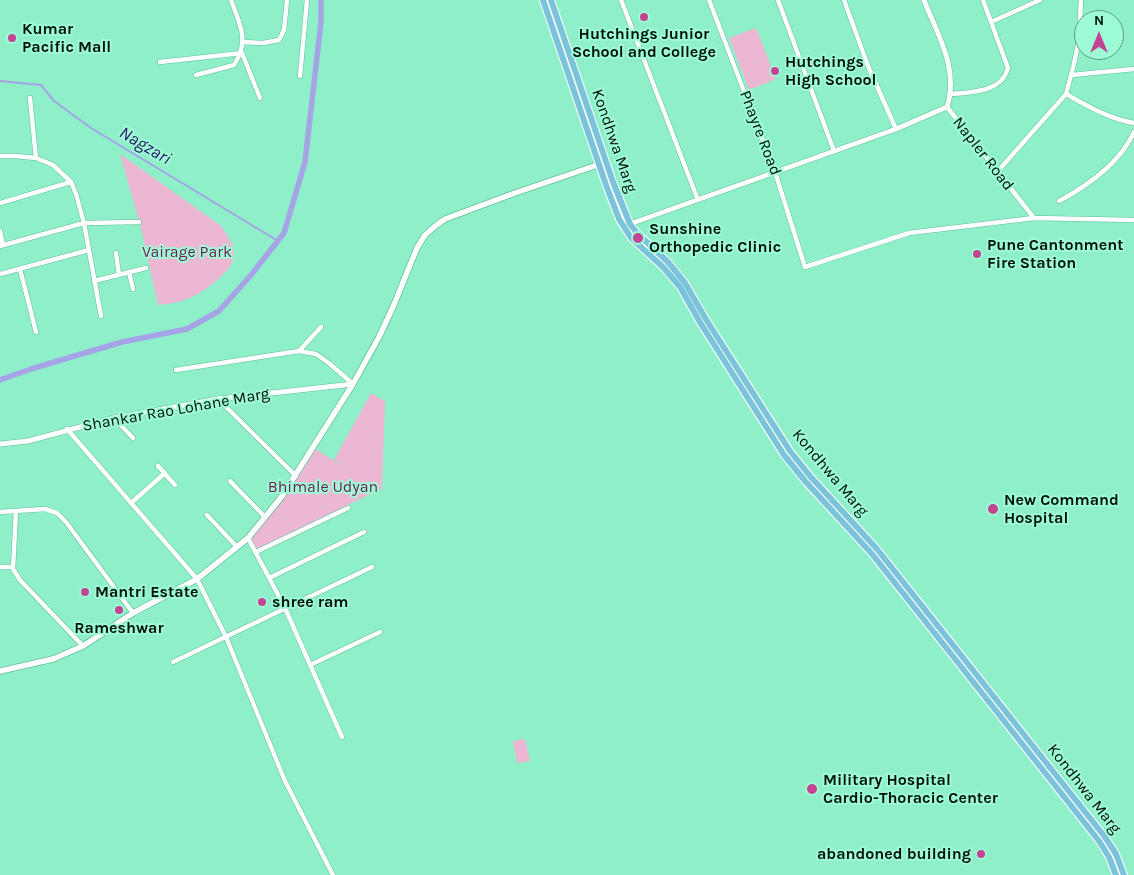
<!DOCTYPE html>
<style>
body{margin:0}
#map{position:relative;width:1134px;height:875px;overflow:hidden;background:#8fefc8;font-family:Karla,sans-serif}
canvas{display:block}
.north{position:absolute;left:1074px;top:10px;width:50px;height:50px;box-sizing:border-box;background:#9dfcd5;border:1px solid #5e9e83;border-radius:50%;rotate:0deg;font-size:14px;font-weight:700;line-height:20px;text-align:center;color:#001009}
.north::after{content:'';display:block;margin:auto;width:18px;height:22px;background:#c24492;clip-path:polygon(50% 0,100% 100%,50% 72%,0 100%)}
</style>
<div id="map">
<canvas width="1134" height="875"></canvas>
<div class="north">N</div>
</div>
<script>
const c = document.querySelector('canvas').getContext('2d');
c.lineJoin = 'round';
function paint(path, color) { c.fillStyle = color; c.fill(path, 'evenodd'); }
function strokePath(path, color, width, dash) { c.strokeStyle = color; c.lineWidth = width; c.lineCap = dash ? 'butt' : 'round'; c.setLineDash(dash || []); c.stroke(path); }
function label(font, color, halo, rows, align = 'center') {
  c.font = font + ' Karla,sans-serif'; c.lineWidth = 4; c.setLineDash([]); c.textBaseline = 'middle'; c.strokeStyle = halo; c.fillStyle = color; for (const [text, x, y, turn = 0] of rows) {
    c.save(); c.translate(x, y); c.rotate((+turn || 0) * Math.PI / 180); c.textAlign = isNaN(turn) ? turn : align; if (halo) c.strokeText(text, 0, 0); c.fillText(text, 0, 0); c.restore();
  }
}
paint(new Path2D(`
 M 756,28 L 776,79 L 749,90 L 729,38 Z
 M 120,154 L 220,225 C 227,234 235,245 234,257 C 233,270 204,292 192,297 C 181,302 170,304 158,305 L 141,228 Z
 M 371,393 L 385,401 L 382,490 L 381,489 L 255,550 L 249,539 L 315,449 L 352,472 L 334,460 Z
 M 525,739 L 530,761 L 517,763 L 513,741 Z`), '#ebb7d3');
strokePath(new Path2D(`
 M 0,81 L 41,85 L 54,101 L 91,128 L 278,241`), '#a6a3e7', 2);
strokePath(new Path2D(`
 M 0,380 L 34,368 L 122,342 L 187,329 L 219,311 L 251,275 L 284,233 L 305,162 L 321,22 L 321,0`), '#a6a3e7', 5.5);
const minor = new Path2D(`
 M 621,0 L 698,200
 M 709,0 L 775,172 L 805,267 L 909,233 L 1034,218 L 1134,220
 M 778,0 L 834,151
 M 844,0 L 868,66 L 896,129
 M 991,22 L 1040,0
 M 243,42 L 263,43 L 279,40 L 284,30 L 287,0
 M 160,62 L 242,53 L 260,98
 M 196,75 L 234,65 C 250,40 240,25 231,0
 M 1072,75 L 1134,69
 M 300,76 L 307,0
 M 951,94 C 972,92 1001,93 1008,68 L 983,0
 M 1066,94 C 1088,106 1109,119 1134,123
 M 30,98 L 36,158
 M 947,107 L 1034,218
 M 0,156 L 15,156 L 36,158 L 53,165 L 71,182 L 76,194 L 84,223 L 101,316
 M 998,171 L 1066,94 L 1074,64 L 1079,39 L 1081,0
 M 1059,201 C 1089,185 1120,163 1134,132
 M 0,203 L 71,182
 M 0,231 L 3,245
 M 0,246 L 84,223 L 139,222
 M 116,253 L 119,275
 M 20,269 L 36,332
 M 129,272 L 133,289
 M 0,274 L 89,250
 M 94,281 L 146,268
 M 299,351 L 321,327
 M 176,370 L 299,351 L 316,354 L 330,364 L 353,384
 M 218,399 L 296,476
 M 114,418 L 133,438
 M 67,429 L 197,579 L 226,637 L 285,781 L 333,875
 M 158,466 L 175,485
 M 230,481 L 265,517
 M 131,503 L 165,473
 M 16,511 L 13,569 L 20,580 L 83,646
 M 0,512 L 45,509 L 57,513 L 66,522 L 133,613
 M 207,515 L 237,547
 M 248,538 L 285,608 L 342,737
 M 256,552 L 348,508
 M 0,567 L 13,567
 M 269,578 L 364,532
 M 173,662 L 372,567
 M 310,665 L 380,632`);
const tertiary = new Path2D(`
 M 627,225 L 896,129 L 947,107 C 959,68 938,36 924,0
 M 0,444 L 28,441 L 114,418 L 218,399 L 353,384`);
const secondary = new Path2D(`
 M 0,671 L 53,659 L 83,646 L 133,613 L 197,579 L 248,538 L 282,496 L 353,384 L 379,337 L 393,307 L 417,248 L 425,235 L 434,227 L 445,219 L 515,193 L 606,162`);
const primary = new Path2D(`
 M 543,0 L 606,185 L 619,219 L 631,238 L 663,267 L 680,287 L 701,324 L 784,455 L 805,481 L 872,554 L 1099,841 L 1109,857 L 1116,875
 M 551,0 L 613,182 L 630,224 L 637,233 L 668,262 L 685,283 L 707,321 L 790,451 L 810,476 L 877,549 L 1105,837 L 1116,854 L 1124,875`);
strokePath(minor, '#5dbd98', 5.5);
strokePath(tertiary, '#5dbd98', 6);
strokePath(secondary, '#5dbd98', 7);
strokePath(primary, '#fff', 8);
strokePath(minor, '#fff', 4.5);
strokePath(tertiary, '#fff', 5);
strokePath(secondary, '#fff', 5.5);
strokePath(primary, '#7bc3da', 6);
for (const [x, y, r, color] of [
 [644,17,5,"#c24492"],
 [12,38,5,"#c24492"],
 [775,71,5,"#c24492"],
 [638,238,6,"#c24492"],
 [977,254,5,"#c24492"],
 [993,509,6,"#c24492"],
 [85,592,5,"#c24492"],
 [262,602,5,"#c24492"],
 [119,610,5,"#c24492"],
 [812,789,6,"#c24492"],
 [981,854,5,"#c24492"]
]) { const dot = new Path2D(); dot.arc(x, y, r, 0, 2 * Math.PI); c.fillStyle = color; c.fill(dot); strokePath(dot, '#9dfcd5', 2); }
label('bold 16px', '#001009', '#9dfcd5', [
 ["Kumar",22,29],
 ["Pacific Mall",22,47],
 ["Hutchings Junior",644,34,"center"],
 ["School and College",644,52,"center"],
 ["Hutchings",785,62],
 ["High School",785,80],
 ["Sunshine",649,229],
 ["Orthopedic Clinic",649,247],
 ["Pune Cantonment",987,245],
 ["Fire Station",987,263],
 ["New Command",1004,500],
 ["Hospital",1004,518],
 ["Mantri Estate",95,592],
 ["shree ram",272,602],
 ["Rameshwar",119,628,"center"],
 ["Military Hospital",823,780],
 ["Cardio-Thoracic Center",823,798],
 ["abandoned building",971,854,"right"]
], 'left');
label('16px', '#001009', '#9dfcd5', [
 ["Phayre Road",760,133,69],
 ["Kondhwa Marg",614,141,71],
 ["Napler Road",983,154,52],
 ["Shankar Rao Lohane Marg",176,410,-10],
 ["Kondhwa Marg",830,473,50],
 ["Kondhwa Marg",1084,789,52]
]);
label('16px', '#701d52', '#9dfcd5', [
 ["Vairage Park",187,252],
 ["Bhimale Udyan",323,487]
]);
label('italic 18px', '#291665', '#9dfcd5', [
 ["Nagzari",145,146,31]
]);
</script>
